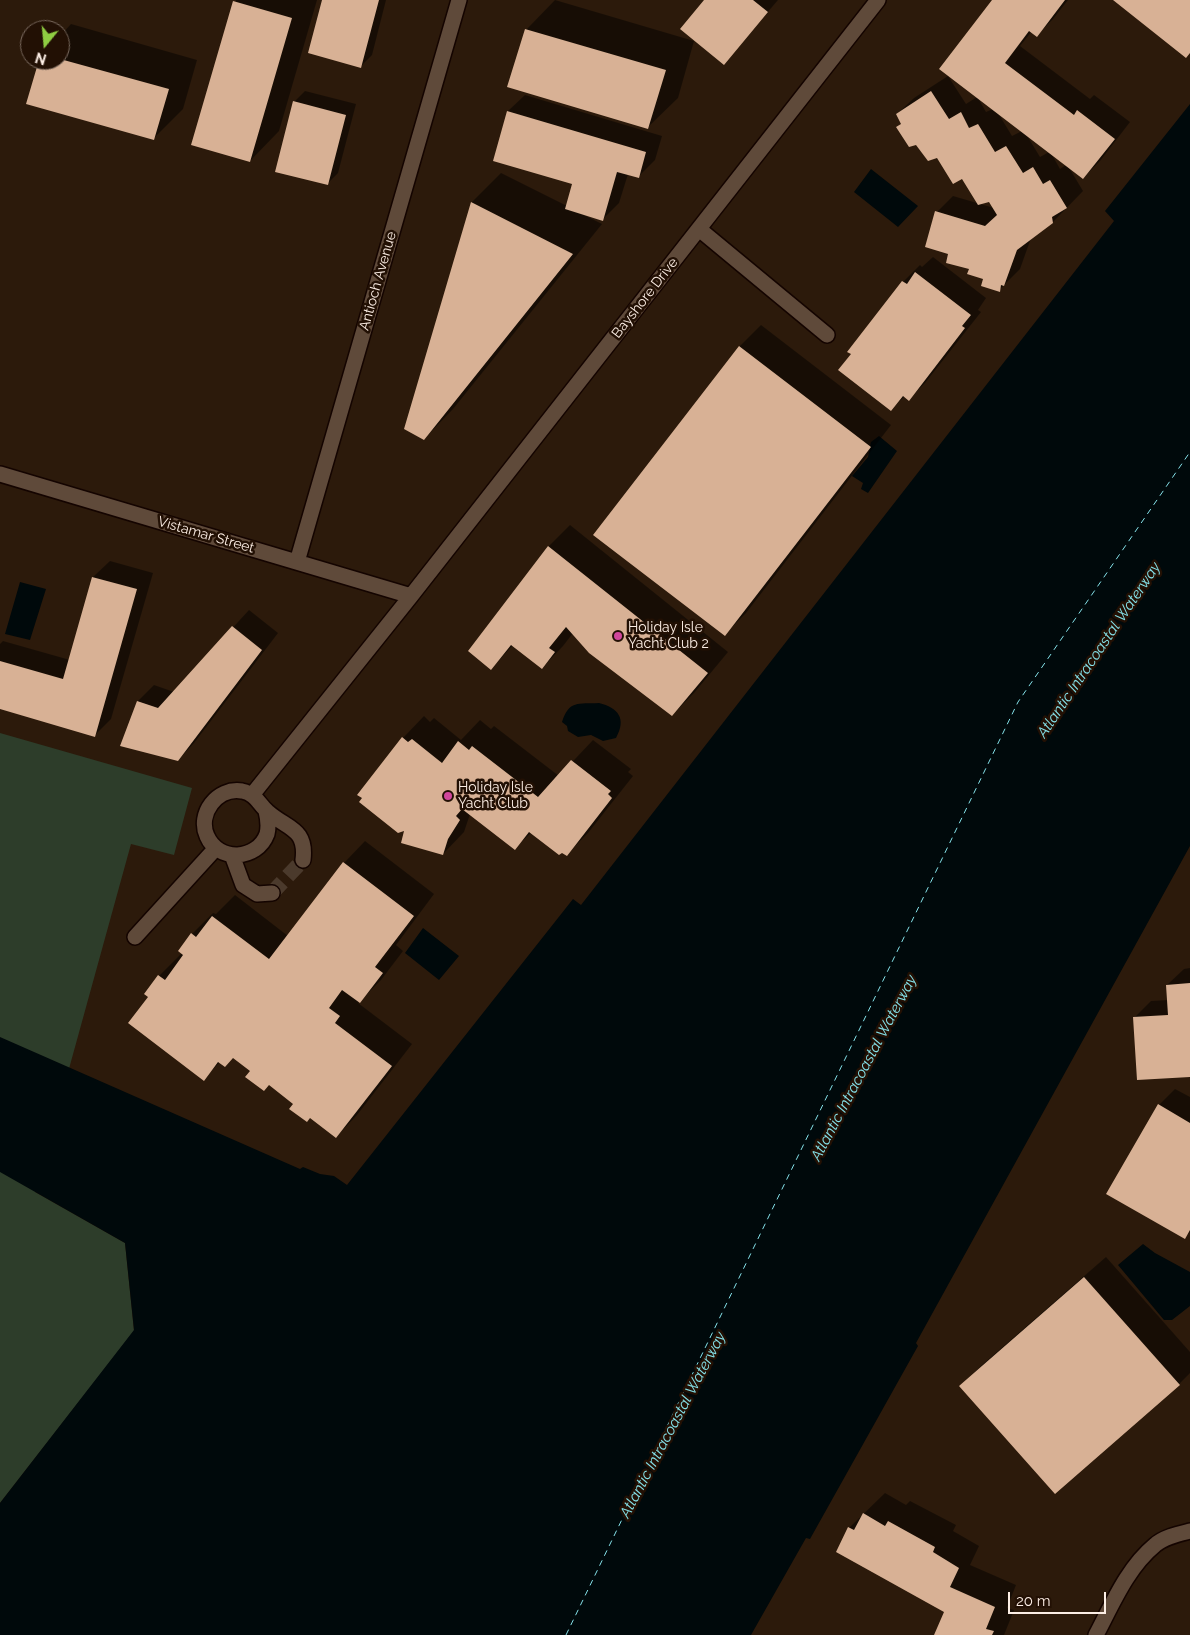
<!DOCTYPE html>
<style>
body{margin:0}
#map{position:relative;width:1190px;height:1635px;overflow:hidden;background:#2c1a0b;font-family:Raleway,sans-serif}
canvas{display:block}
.north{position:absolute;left:20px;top:20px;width:50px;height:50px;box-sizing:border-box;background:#221004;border:1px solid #79695e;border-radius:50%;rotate:197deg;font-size:14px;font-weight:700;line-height:20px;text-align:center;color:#fceee5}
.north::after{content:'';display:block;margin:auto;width:18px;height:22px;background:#8fcd42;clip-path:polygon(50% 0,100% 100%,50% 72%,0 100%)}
.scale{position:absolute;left:1008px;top:1592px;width:98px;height:22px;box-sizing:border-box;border:2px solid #fceee5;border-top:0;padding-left:6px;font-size:15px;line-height:18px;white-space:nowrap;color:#fceee5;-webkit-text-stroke:4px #221004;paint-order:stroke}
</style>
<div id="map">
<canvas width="1190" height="1635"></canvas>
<div class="north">N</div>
<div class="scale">20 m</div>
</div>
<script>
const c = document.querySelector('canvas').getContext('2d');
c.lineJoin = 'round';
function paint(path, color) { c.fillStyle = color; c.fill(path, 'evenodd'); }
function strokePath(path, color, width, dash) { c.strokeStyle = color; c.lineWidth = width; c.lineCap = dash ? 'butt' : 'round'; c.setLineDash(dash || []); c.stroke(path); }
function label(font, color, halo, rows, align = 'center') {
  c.font = font + ' Raleway,sans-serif'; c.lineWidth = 5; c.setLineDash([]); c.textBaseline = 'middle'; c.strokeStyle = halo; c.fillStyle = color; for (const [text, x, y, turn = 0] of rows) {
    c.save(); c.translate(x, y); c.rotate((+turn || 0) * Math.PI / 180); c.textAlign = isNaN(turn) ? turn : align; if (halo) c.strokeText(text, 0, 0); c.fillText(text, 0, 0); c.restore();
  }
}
paint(new Path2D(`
 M 0,733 L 192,788 L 174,855 L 131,844 L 35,1192 L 125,1243 L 134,1331 L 0,1503 Z`), '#2d3d2a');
paint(new Path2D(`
 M 1190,104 L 1190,846 L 916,1343 L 918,1346 L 810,1539 L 806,1538 L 751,1635 L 0,1635 L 0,1503 L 134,1330 L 125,1243 L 0,1172 L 0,1037 L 300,1169 L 303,1167 L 320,1174 L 334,1176 L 347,1185 L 573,899 L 581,905 L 1114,221 L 1105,211 Z
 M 871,169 L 918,206 L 898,227 L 854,192 Z
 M 879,436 L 897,451 L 868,493 L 861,489 L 863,483 L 852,476 L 868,457 L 871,442 Z
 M 20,582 L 46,589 L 30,640 L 5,634 Z
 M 599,703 C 618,708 627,718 616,738 L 603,741 L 591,735 L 578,737 L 568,731 L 567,726 L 562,722 C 569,700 578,704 599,703 Z
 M 423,928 L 459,956 L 439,980 L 405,953 Z
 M 1143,1244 L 1155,1253 L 1190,1272 L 1190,1306 L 1172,1320 L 1164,1320 L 1118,1265 Z`), '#00090b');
paint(new Path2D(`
 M 236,0 L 317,0 L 279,131 L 250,161 L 193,144 Z
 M 323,0 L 386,0 L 372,55 L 361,66 Z
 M 555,0 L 694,41 L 678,98 L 648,127 L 526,30 Z
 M 705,0 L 778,0 L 724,63 Z
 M 994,0 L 1068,0 L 1053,19 L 1037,35 L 1032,31 L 1020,46 L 1090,99 L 1094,95 L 1130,122 L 1100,161 L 1083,178 L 1068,166 L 1083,191 L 1053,222 L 1031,238 L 1020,269 L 999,290 L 970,268 L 937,212 L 953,196 L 994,208 L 989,200 L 937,156 L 902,123 L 897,114 L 914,98 L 948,76 L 966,104 L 977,97 ZM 978,98 L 993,109 L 986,112 ZM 998,113 L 1022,131 L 1012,136 ZM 1026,134 L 1049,152 L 1040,157 ZM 1051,153 L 1066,165 L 1060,169 Z
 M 71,24 L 197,60 L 183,109 L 154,138 L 40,60 L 60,60 L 60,36 Z
 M 305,91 L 356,104 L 338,173 L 327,184 L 294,102 Z
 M 525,95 L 662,136 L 655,160 L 638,177 L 628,174 L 619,203 L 603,219 L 584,215 L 602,224 L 453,409 L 424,439 L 405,429 L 472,202 L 501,173 L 567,206 L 573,183 L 495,160 L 508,111 Z
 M 933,257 L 986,298 L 978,310 L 981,312 L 925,383 L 909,399 L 905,396 L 891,409 L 853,354 L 849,352 L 903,282 L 920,265 L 922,267 Z
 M 761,325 L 891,425 L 746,613 L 725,634 L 595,534 L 740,346 Z
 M 570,525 L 728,652 L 694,693 L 672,715 L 573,633 L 563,646 L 542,668 L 513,645 L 491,669 L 470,651 L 549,546 Z
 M 110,561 L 153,573 L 111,719 L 95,735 L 0,708 L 0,644 L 3,641 L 70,660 L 93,577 Z
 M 249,610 L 278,633 L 194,743 L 178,760 L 138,701 L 154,685 L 174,692 Z
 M 424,716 L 430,722 L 434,718 L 461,740 L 480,720 L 491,729 L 494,726 L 559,776 L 593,740 L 631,769 L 628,772 L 633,776 L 588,833 L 567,854 L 532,832 L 515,848 L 470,814 L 464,832 L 443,854 L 406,829 L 403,738 Z
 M 365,841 L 434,894 L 396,945 L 403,951 L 381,980 L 358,1003 L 412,1044 L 357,1115 L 336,1137 L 234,1057 L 220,1062 L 203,1079 L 150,997 L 146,994 L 159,976 L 182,953 L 192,934 L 213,913 L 216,914 L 235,895 L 288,936 L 344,863 Z
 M 1190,968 L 1190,1076 L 1134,1018 L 1151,1001 L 1168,1000 L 1167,985 L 1184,969 Z
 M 1175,1089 L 1190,1097 L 1190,1232 L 1185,1237 L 1159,1105 Z
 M 1106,1257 L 1190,1352 L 1190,1373 L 1179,1384 L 961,1386 L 982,1365 Z
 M 885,1493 L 906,1505 L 910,1501 L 956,1525 L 953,1531 L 979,1546 L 970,1565 L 1016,1585 L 1007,1608 L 1014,1610 L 1004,1635 L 935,1635 L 945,1611 L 849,1528 Z`), '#0007');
strokePath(new Path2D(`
 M 566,1635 L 1018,702 L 1190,452`), '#85e2ea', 1, [6, 5]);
paint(new Path2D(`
 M 322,0 L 379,0 L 361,68 L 308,53 Z
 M 704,0 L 753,0 L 768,12 L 724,65 L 680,29 Z
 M 992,0 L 1065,0 L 1037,37 L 1029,31 L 1005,63 L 1074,115 L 1077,110 L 1115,139 L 1083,179 L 939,69 Z
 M 1113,0 L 1190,0 L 1190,53 L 1186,58 Z
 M 233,1 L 292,18 L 250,162 L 191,145 Z
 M 525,29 L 666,70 L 648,129 L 507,87 Z
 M 60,59 L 169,89 L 154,140 L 26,104 L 39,60 L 60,60 Z
 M 931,91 L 949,119 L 961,112 L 969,128 L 978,124 L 995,152 L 1006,146 L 1023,173 L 1033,167 L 1043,184 L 1050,180 L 1067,208 L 1052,217 L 1053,223 L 1017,250 L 1004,286 L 1001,285 L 1000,292 L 981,286 L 983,279 L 967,274 L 969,269 L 946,263 L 948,254 L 925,247 L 935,211 L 985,226 L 997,215 L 989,202 L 978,205 L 962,179 L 953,184 L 937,158 L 928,161 L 916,145 L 909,147 L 896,127 L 901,124 L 896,114 Z
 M 293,101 L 346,115 L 328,185 L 275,172 Z
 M 507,111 L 646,152 L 639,178 L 617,172 L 603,221 L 565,209 L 572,184 L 493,161 Z
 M 471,202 L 573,254 L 424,440 L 404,429 Z
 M 915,272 L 971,315 L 962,326 L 965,328 L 909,401 L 903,396 L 891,411 L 838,370 L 851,354 L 847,352 L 902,281 L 907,284 Z
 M 739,346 L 871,447 L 725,636 L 593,535 Z
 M 548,546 L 708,673 L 672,716 L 589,653 L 566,627 L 549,648 L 555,652 L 542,669 L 511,645 L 491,670 L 468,651 Z
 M 92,577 L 137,589 L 95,737 L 0,709 L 0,661 L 63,679 Z
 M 232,626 L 262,650 L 178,761 L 120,746 L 137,701 L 158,708 Z
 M 402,737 L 408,742 L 412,739 L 442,763 L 458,741 L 469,750 L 472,746 L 538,797 L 571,760 L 611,791 L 608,794 L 612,798 L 567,856 L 562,853 L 559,855 L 529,832 L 515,850 L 462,809 L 456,816 L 460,820 L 448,839 L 443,855 L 401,843 L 404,831 L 398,833 L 359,802 L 362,798 L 357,795 Z
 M 343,862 L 414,916 L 375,967 L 383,973 L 360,1003 L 342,990 L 329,1008 L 340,1016 L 335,1023 L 392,1066 L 336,1138 L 310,1118 L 307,1122 L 289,1109 L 293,1104 L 269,1085 L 264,1091 L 245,1077 L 250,1071 L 233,1058 L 225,1067 L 218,1062 L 204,1081 L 128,1023 L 148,997 L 144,994 L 158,975 L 165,980 L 183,955 L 178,951 L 191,933 L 196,937 L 212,916 L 269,959 Z
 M 1190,983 L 1190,1077 L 1137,1080 L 1133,1017 L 1168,1015 L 1166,985 Z
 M 1158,1104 L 1190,1123 L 1190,1230 L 1185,1239 L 1106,1194 Z
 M 1084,1277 L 1180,1385 L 1055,1494 L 959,1386 Z
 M 863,1513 L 885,1526 L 888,1521 L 935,1547 L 933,1552 L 959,1568 L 950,1587 L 995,1607 L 986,1629 L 994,1631 L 992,1635 L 934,1635 L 944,1612 L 836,1552 L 848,1527 L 854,1530 Z`), '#d8b195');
strokePath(new Path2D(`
 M 272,893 L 303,860`), '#4b3a2c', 15, [15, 8]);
const minor = new Path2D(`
 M 699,229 L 827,335
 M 0,474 L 411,596
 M 297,562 L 459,0
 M 252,795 L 411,596 L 878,0
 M 266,811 C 268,819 269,826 267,834 C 257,861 218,862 207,836 C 197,814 217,787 242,791 C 257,794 258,804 268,812 C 287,829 307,828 303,860
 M 232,855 L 243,885 L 257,894 L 272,893
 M 135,937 L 216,848
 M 1096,1635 C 1112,1605 1127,1568 1155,1545 C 1164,1537 1178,1534 1190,1531`);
strokePath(minor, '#140400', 18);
strokePath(minor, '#5f4a3a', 15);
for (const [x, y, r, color] of [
 [618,636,5,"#d1479c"],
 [448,796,5,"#d1479c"]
]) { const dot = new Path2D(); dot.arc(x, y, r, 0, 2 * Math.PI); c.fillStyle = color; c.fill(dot); strokePath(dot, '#221004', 2); }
label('14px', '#fceee5', '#221004', [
 ["Antioch Avenue",378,281,-74],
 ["Bayshore Drive",645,298,-52],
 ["Vistamar Street",206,535,16]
]);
label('14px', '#fceee5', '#221004', [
 ["Holiday Isle",628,628],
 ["Yacht Club 2",628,644],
 ["Holiday Isle",458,788],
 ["Yacht Club",458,804]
], 'left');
label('italic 15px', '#85e2ea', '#221004', [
 ["Atlantic Intracoastal Waterway",1099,650,-56],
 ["Atlantic Intracoastal Waterway",864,1068,-62],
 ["Atlantic Intracoastal Waterway",673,1425,-62]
]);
</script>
